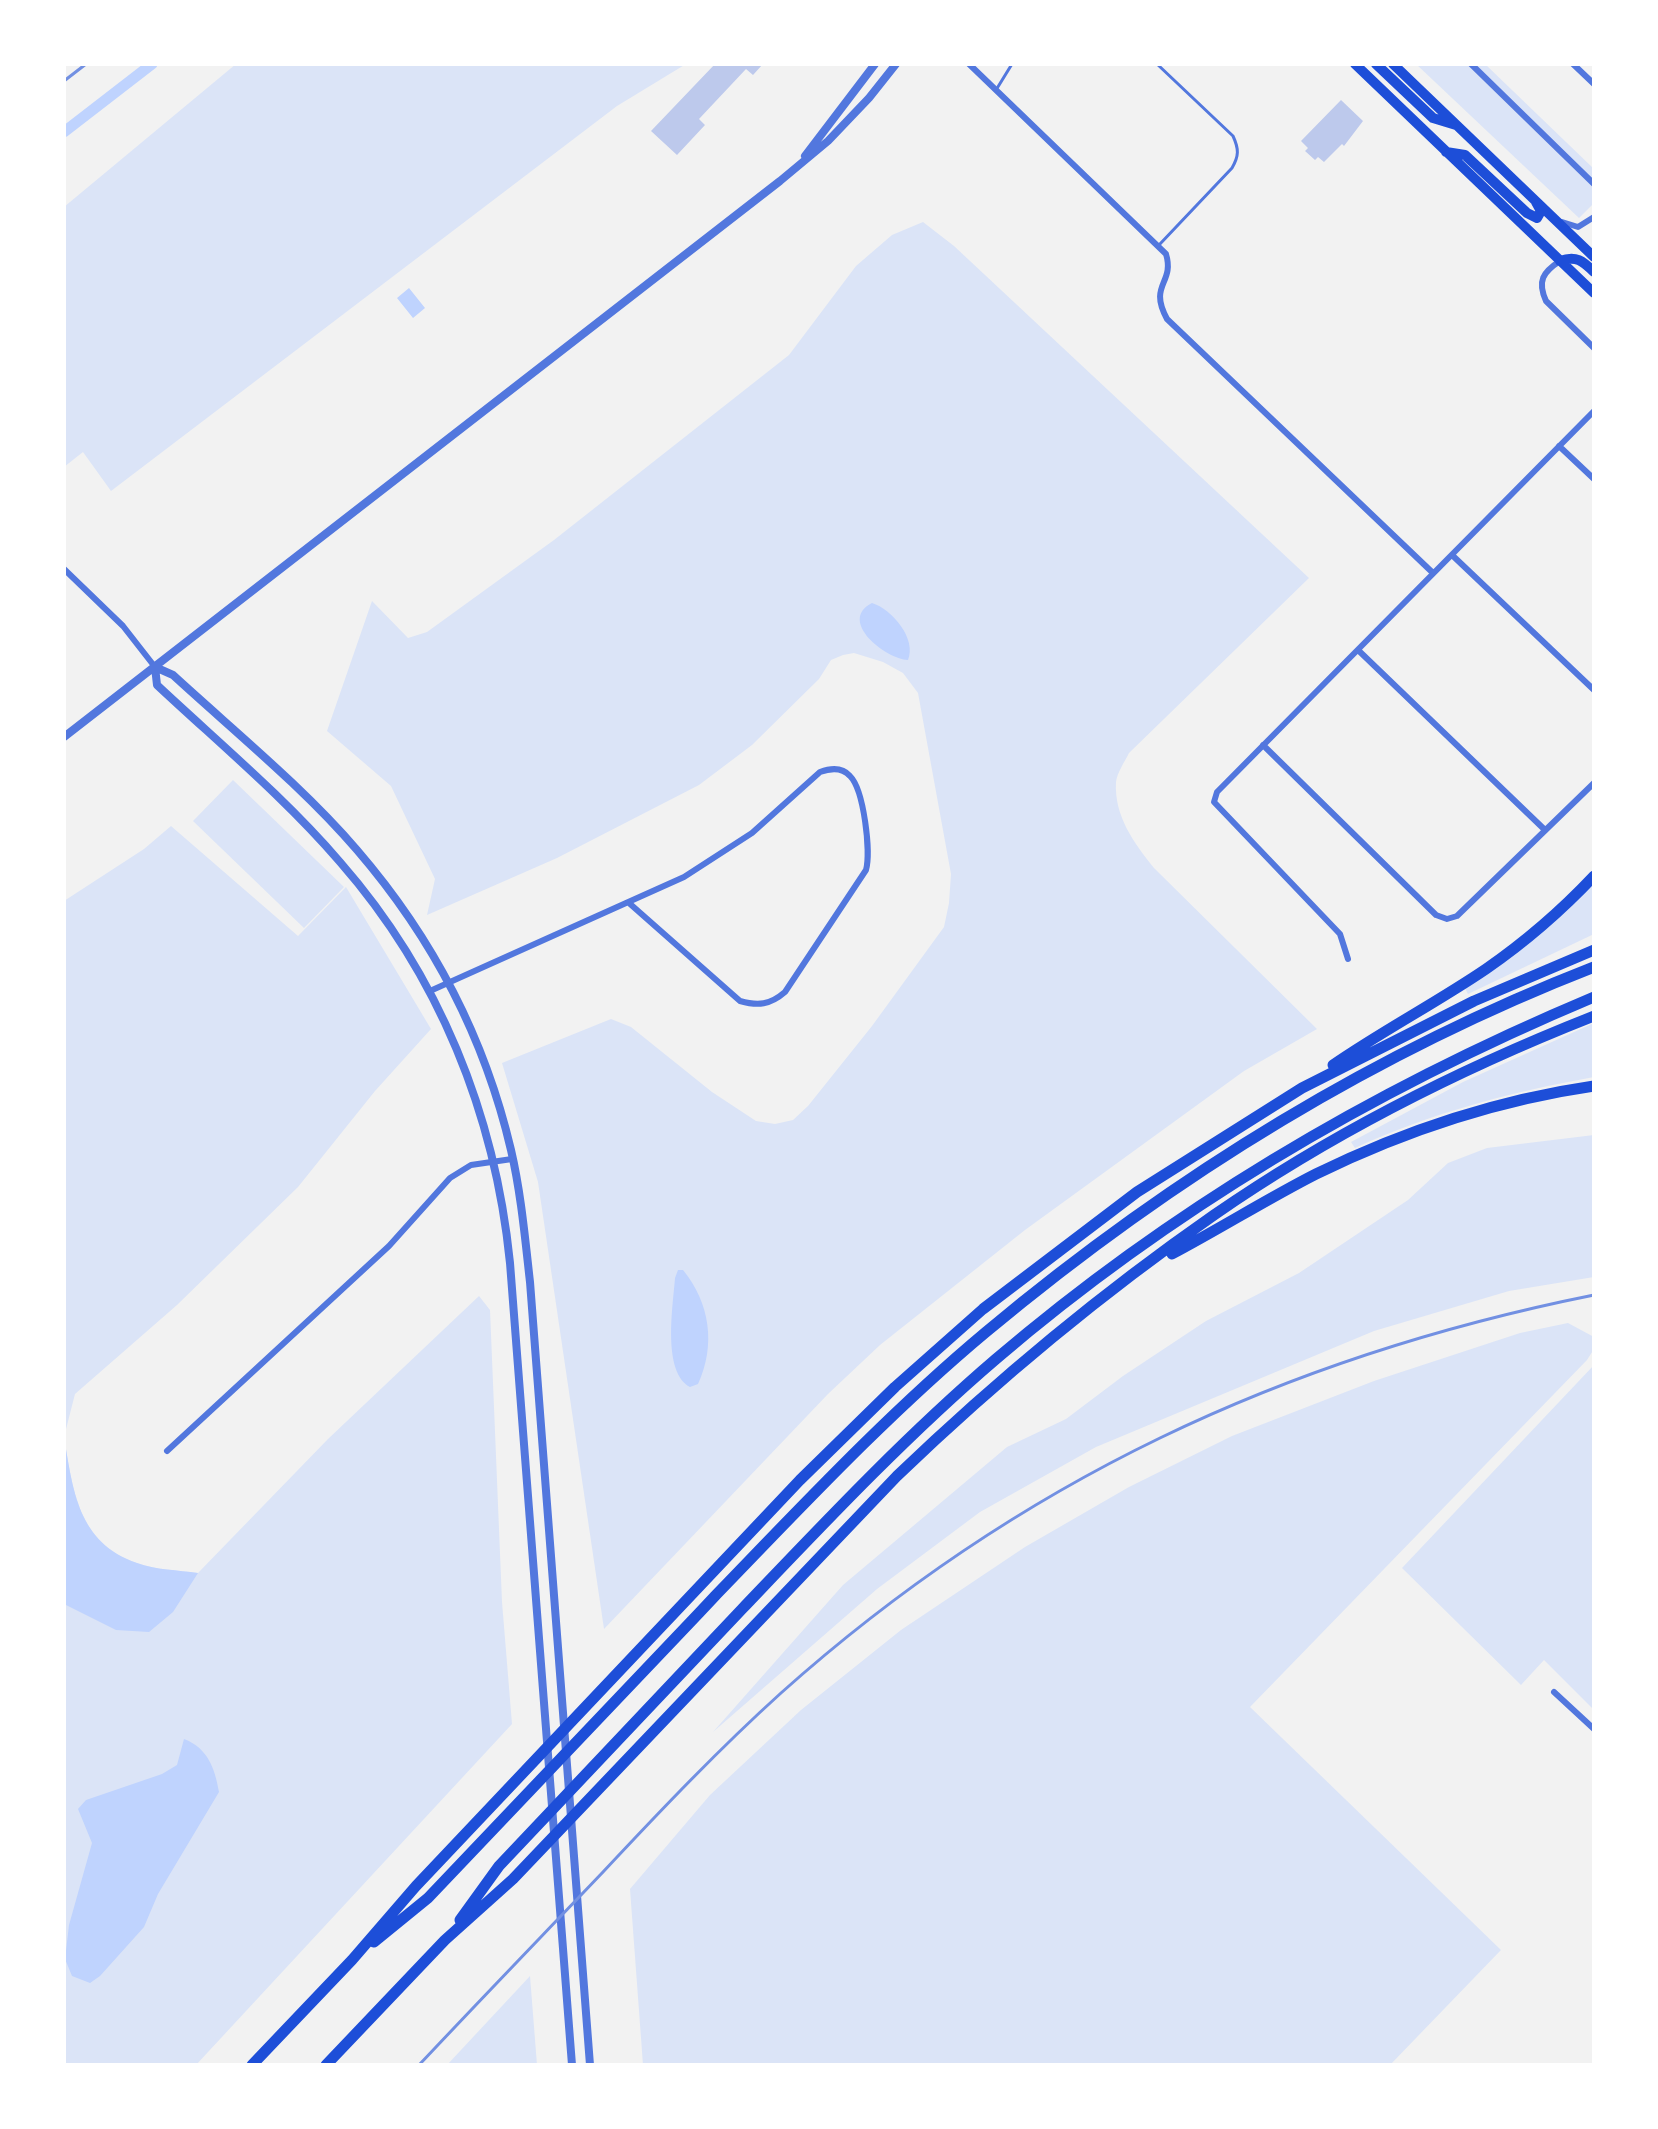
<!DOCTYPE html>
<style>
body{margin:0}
#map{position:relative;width:1658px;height:2129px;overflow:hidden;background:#f2f2f2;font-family:Cabin,sans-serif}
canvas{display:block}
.frame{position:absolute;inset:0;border:66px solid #fff;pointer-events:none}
</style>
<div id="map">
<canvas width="1658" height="2129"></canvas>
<div class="frame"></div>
</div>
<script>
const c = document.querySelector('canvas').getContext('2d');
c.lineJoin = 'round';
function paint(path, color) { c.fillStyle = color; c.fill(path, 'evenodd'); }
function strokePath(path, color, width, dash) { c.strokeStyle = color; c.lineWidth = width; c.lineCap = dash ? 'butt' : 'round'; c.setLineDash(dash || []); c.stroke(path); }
paint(new Path2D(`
 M 236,64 L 686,64 L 617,106 L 111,491 L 83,452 L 64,467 L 64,207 Z
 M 1416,64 L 1485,64 L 1594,169 L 1594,203 L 1579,218 Z
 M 923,222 L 954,246 L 1309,578 L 1129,753 C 1125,761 1117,773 1116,782 C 1114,816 1134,843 1154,868 L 1317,1029 L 1244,1071 L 1025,1230 L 880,1345 L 828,1394 L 604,1629 L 538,1182 L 502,1063 L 611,1019 L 631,1027 L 712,1092 L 756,1121 L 775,1124 L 793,1120 L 808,1106 L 872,1026 L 944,927 L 949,903 L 951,874 L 918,693 L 903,673 L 883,662 L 854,653 L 843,655 L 831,660 L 819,679 L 752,745 L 699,785 L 557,858 L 427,915 L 435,879 L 391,786 L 327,731 L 372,601 L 408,638 L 427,632 L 554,540 L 789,355 L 856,266 L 892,235 Z
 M 233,780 L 344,887 L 304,928 L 193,821 Z
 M 171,826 L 298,936 L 346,887 L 431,1029 L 375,1091 L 298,1187 L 177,1305 L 75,1394 L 64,1437 L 64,901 L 144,849 Z
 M 1594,881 L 1594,934 L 1468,994 L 1465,988 Z
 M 1594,1023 L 1594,1077 C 1511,1092 1431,1113 1355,1148 L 1351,1142 L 1463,1082 Z
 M 1594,1135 L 1594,1277 L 1509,1291 L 1374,1331 L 1096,1447 L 980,1512 L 877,1589 L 713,1732 L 843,1585 L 1007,1447 L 1066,1419 L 1123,1376 L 1206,1321 L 1299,1273 L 1408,1200 L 1448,1163 L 1487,1148 Z
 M 479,1296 L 490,1310 L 502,1602 L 512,1724 L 196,2065 L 64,2065 L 64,1437 C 73,1490 78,1543 137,1563 C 155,1570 178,1570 198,1573 L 328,1439 Z
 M 1568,1323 L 1594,1337 L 1594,1349 L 1587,1360 L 1250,1707 L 1501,1950 L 1390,2065 L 643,2065 L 630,1889 L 710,1795 L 801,1710 L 901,1630 L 1025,1547 L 1129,1487 L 1232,1436 L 1374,1381 L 1520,1333 Z
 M 1594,1365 L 1594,1710 L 1544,1660 L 1521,1685 L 1402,1568 Z
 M 530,1976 L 537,2065 L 447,2065 Z`), '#dbe4f7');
paint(new Path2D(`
 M 409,288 L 425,308 L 413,318 L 397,298 Z
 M 872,603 C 892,609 917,639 908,660 C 886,659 837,621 872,603 Z
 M 678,1270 L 683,1270 C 710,1303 716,1345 698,1384 L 690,1387 C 662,1372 673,1306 675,1278 Z
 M 64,1437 C 73,1490 78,1543 137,1563 C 155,1570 178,1570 198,1573 L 173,1612 L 149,1632 L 116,1630 L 64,1604 Z
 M 184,1739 C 208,1748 215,1769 219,1792 L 158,1894 L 144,1927 L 100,1976 L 90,1983 L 72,1976 L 65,1959 L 69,1925 L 92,1843 L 78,1809 L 86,1800 L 162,1774 L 177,1765 Z`), '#bfd3fe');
strokePath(new Path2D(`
 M 64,132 L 152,64`), '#bfd3fe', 11);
paint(new Path2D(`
 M 715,64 L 763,64 L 753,75 L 746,69 L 699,119 L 705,125 L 677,155 L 651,131 Z
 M 1341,100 L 1363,121 L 1344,146 L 1342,144 L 1324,162 L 1318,157 L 1315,160 L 1305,151 L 1308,148 L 1301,141 Z`), '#bdc9ec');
strokePath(new Path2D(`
 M 1157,64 L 1233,136 C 1239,149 1239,156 1232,168 L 1159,245
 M 996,90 L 1012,64`), '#5277de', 3);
strokePath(new Path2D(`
 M 969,64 L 1166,254 C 1175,284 1148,284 1167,319 L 1433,573
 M 1471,64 L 1594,184
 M 1573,64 L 1594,84
 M 1562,222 L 1578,227 L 1594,217
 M 1560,261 C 1543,272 1537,281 1546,301 L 1594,348
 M 1559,446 L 1594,479
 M 1452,555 L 1594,690
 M 64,569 L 123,626 L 155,667
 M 1358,650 L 1545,830
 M 1263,745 L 1436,915 L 1447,919 L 1457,916 L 1594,783
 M 1348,959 L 1340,934 L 1214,802 L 1217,792 L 1594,411
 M 430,991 L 684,877 L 752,833 L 820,772 C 831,768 842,767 850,776 C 864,790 871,852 866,870 L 785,992 C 770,1005 758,1006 740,1001 L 629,903
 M 167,1451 L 389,1246 L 450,1178 L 471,1165 L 512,1159
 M 1554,1692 L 1594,1729`), '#5277de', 6);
strokePath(new Path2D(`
 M 805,156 L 875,64
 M 155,667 L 173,675 C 234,731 304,788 357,850 C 432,937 485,1039 511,1150 C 521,1193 525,1238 530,1282 L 590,2065
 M 155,667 L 157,685 C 219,743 285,798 340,862 C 439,975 495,1114 510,1263 L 572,2065
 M 64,737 L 780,181 L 828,141 L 869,98 L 896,64`), '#5277de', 8);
strokePath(new Path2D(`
 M 1355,64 L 1594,293
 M 1376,64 L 1433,118 L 1456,125
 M 1393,64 L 1594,257
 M 1446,152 L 1465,155 L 1527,213 L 1537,218 L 1541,211 L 1536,202
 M 1560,261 C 1576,255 1583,261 1594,272`), '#1d4ed8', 10);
strokePath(new Path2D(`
 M 1333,1065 C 1382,1031 1436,1003 1486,969 C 1525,942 1561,911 1594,876
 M 1172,1254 C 1221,1228 1267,1199 1316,1174 C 1404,1131 1497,1100 1594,1086
 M 460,1920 L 499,1866 C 581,1780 662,1694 743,1608 C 825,1522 906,1436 996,1359 C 1175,1206 1377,1088 1594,997
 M 374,1942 L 428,1898 C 524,1797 620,1697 715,1596 C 803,1505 889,1413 986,1332 C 1168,1180 1373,1053 1594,967
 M 252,2065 L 352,1960 L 416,1886 L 800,1480 L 895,1387 L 983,1309 L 1137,1192 L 1302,1088 L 1474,1001 L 1594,950
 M 326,2065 L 445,1940 L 513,1879 L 897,1476 C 996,1381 1102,1293 1214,1215 C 1331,1134 1462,1068 1594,1016`), '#1d4ed8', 11);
strokePath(new Path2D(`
 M 64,81 L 86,64
 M 419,2065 C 480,2000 542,1936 603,1872 C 661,1810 719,1749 781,1693 C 1018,1481 1285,1357 1594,1295`), '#7290e2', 3);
</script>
